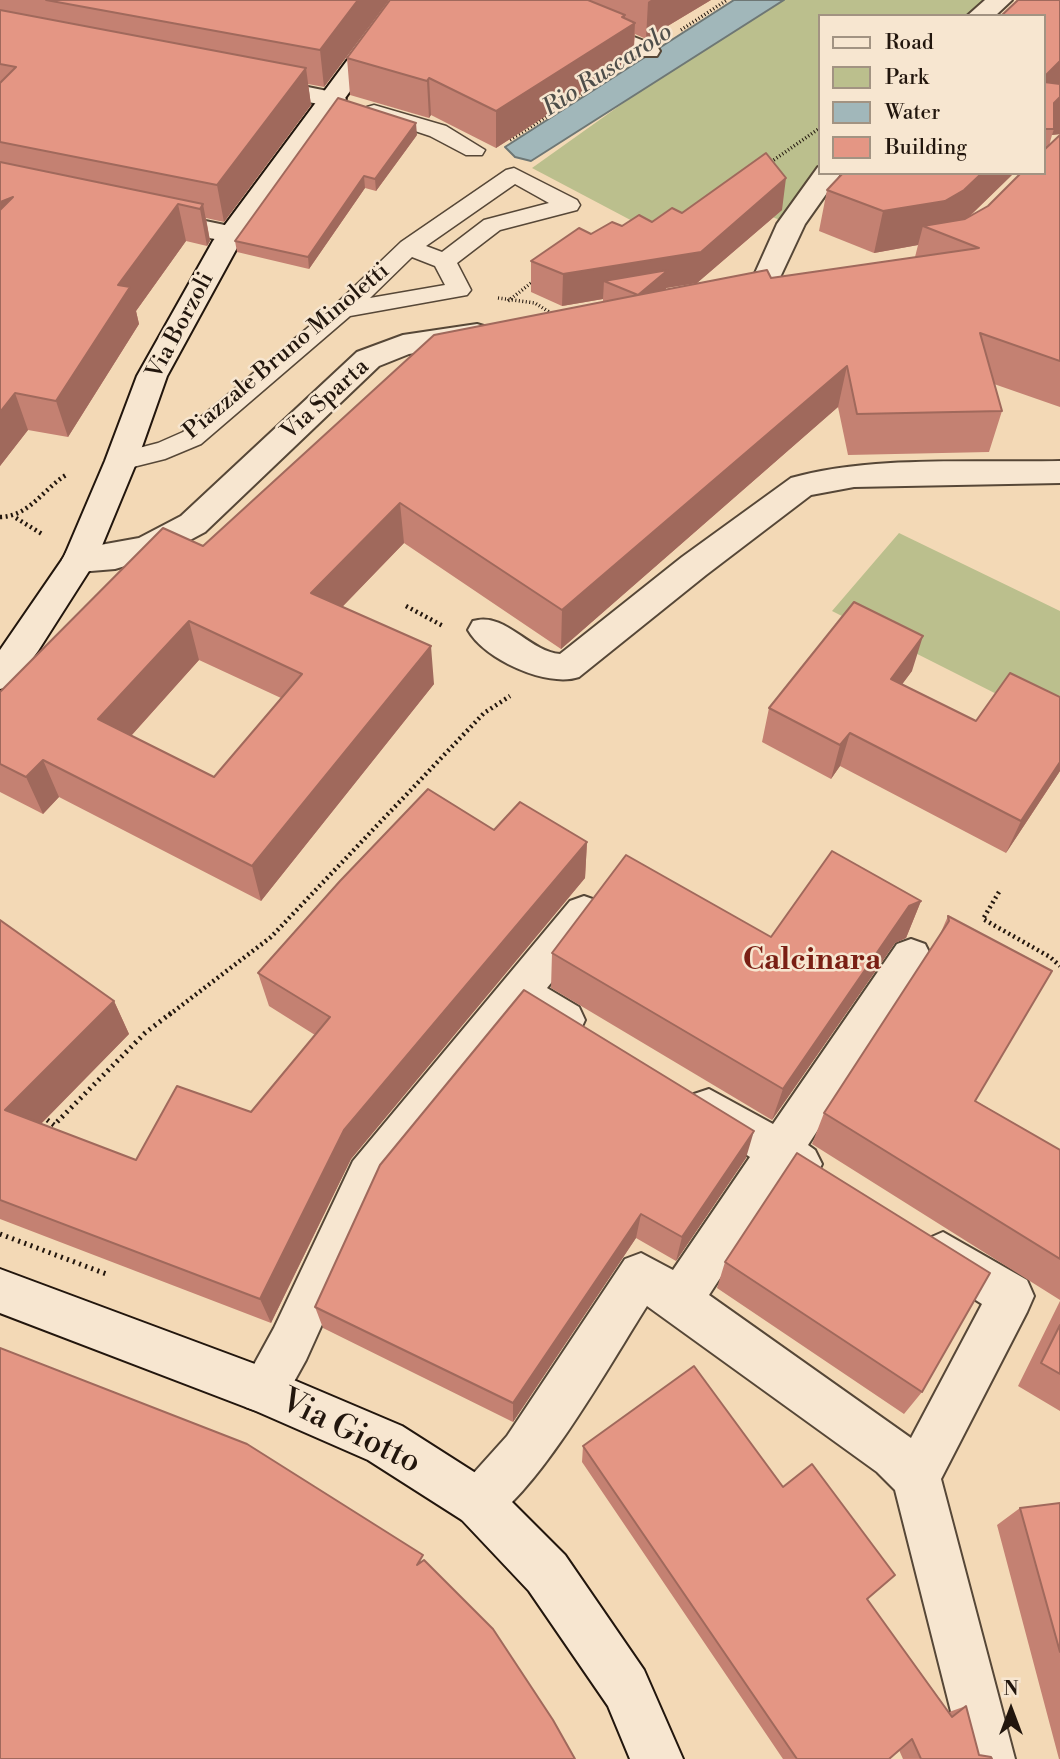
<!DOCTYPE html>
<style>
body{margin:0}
#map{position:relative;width:1060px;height:1759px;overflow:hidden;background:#f3d9b6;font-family:"Libre Bodoni",serif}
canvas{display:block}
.legend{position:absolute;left:818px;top:14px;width:228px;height:161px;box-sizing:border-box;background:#f7e6d0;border:2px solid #a29382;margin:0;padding:9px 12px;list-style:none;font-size:21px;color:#22160d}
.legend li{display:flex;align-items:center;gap:14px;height:35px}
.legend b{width:35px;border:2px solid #a29382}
.north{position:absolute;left:976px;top:1675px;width:70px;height:70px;-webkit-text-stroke:5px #f7e6d0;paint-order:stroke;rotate:0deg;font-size:19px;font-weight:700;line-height:28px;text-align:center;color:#22160d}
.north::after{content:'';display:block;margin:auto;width:24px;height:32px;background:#22160d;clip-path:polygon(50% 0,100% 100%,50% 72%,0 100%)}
</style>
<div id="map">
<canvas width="1060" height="1759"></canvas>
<ul class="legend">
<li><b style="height:9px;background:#f7e6d0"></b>Road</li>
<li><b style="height:19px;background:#bbbf8d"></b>Park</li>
<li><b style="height:19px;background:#a1b7ba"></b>Water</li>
<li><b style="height:19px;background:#e49684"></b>Building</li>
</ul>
<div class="north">N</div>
</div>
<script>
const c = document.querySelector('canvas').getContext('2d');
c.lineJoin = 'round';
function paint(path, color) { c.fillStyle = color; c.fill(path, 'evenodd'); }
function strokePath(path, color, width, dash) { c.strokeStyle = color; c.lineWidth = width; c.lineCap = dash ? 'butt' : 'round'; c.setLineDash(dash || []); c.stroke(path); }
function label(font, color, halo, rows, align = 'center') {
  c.font = font + ' "Libre Bodoni",serif'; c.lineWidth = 5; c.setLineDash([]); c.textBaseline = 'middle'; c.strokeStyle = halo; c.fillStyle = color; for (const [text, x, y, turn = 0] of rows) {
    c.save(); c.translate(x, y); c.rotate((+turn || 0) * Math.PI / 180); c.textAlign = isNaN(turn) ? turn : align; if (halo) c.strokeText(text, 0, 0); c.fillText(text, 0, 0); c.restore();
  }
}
paint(new Path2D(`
 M 768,0 L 1006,0 L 989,16 L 820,16 L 820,173 L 789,224 L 723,196 L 657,234 L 532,168 Z
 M 899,533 L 1060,611 L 1060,726 L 832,611 Z`), '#bbbf8d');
const water = new Path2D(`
 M 734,0 L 784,0 L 531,161 L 515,157 L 505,147 Z`);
paint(water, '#a1b7ba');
strokePath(water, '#6e7775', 2);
const lane = new Path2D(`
 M 374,105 L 446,126 L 485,150 L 482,155 L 466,155 L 430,136 L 367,115 L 363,111 L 367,107 Z
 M 514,168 L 577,200 L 580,205 L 577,210 L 500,230 L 457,263 L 471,290 L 467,295 L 350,316 L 201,444 L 165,459 L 121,470 L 112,467 L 108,461 L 112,455 L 158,443 L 183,432 L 335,305 L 401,242 L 506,170 ZM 515,184 L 549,203 L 484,220 L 442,252 L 426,246 ZM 412,257 L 435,266 L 445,285 L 370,298 Z`);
const street = new Path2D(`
 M 503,0 L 539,0 L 657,46 L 660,51 L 657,56 L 639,56 L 561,23 L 506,5 Z
 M 985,0 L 1012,0 L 995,16 L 967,16 Z
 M 259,77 L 342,94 L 346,99 L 342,104 L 333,107 L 250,90 L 246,85 L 250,80 Z
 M 818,167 L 820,173 L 841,173 L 805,224 L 775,288 L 765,291 L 755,288 L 751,282 L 777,224 Z
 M 157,211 L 244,229 L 248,235 L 244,241 L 234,243 L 147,225 L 143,219 L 147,213 Z
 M 477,324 L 487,327 L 492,334 L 487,341 L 409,354 L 379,366 L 205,532 L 162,555 L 115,569 L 79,572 L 67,569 L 62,560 L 67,551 L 139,538 L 181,516 L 357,352 L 403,335 Z
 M 1060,461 L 1060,483 L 854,487 L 811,495 L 706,575 L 579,677 C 547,688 484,659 468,630 L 473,621 C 505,611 528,651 560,654 L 682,557 L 791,478 C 872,455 975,463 1060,461 Z
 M 584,896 L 598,901 L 604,913 L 598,925 L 547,988 L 579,1007 L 585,1020 L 579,1033 L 565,1038 L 524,1017 L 383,1189 L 306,1360 L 280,1407 L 263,1413 L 246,1407 L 240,1390 L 274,1328 L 353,1161 L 570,901 Z
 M 911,939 L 925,944 L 931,956 L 808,1145 L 815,1150 L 822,1164 L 815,1178 L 800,1184 L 785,1179 L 709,1295 L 911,1438 L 982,1304 L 927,1269 L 921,1254 L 927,1239 L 943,1232 L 1027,1280 L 1034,1296 L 1027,1312 L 941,1479 L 1015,1759 L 963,1759 L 895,1490 L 877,1472 L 647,1306 C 613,1359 532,1505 479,1527 L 462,1520 L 455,1503 L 462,1486 L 507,1436 L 625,1259 L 641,1253 L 673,1270 L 750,1157 L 694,1122 L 688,1108 L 694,1094 L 709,1089 L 773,1124 L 897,944 Z`);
const secondary = new Path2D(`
 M 392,0 L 416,0 L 238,246 L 167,376 L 137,461 L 96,560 L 38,651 L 12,686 L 0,689 L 0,650 L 64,557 L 105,461 L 137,376 L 213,241 Z
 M 0,1269 L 263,1367 L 402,1426 L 496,1486 L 565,1555 L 644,1670 L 683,1759 L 630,1759 L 608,1706 L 529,1591 L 462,1520 L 368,1460 L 256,1411 L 0,1313 Z`);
strokePath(lane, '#564737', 3);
strokePath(street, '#564737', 4);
strokePath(secondary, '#22160d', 4);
strokePath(new Path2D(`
 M 681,30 L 727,0
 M 510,140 L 612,75
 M 768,164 L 820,128
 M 498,298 L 535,303 L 554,315
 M 508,301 L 535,280`), '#22160d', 3.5, [1, 2.5]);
strokePath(new Path2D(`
 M 0,517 C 30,516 42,490 66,475
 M 16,518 L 42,534
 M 406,606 L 443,626
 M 999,892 L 983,919 L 1050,957 L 1060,966
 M 169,1015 L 271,937 L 484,713 L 510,696`), '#22160d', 4.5, [2, 3.5]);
strokePath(new Path2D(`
 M 42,1116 L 54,1125 L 145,1033 L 171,1013
 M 0,1234 L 109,1275`), '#22160d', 5, [2, 4.5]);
paint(lane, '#f7e6d0');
paint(street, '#f7e6d0');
paint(secondary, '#f7e6d0');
paint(new Path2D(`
 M 0,0 L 389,0 L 324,87 L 308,84 L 311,105 L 224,222 L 206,218 L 210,241 L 207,246 L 186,241 L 136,311 L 139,324 L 68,437 L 28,430 L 0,466 Z
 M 390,0 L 711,0 L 646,39 L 635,34 L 633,60 L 496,148 L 431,115 L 429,118 L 350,95 L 347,58 Z
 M 1044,16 L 1060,134 L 1052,135 L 1049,146 L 1060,135 L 1060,407 L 994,384 L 1002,411 L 989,452 L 848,455 L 838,407 L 561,649 L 404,543 L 342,607 L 434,684 L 261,901 L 59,797 L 43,814 L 0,792 L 0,692 L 203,546 L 603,302 L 603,299 L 562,306 L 531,292 L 531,261 L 591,234 L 622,226 L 652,222 L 682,213 L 782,210 L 697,283 L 666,288 L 666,290 L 771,278 L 915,257 L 918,245 L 874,253 L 819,231 L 827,190 L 843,173 L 1014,173 L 969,217 L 1044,173 ZM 199,660 L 281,698 L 214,777 L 131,736 Z
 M 417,135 L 376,191 L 365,188 L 309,269 L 237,252 L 235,241 Z
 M 912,671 L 902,684 L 1060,771 L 1006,853 L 840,766 L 831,779 L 762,742 L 769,708 Z
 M 587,842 L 585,878 L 351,1159 L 271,1323 L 0,1219 L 0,920 L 114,1001 L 129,1034 L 41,1124 L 136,1160 L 251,1112 L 315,1035 L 269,1006 L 258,973 Z
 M 921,901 L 906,938 L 895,943 L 772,1120 L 551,988 L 552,953 L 771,937 Z
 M 948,916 L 976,1101 L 1060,1150 L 1060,1300 L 812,1144 L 824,1113 L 938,939 Z
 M 746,1158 L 676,1261 L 636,1238 L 513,1422 L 323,1328 L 315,1307 Z
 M 725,1262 L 922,1392 L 904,1414 L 717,1288 Z
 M 1060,1301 L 1060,1411 L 1018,1386 Z
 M 583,1446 L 867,1599 L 949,1712 L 966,1706 L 979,1755 L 992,1759 L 903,1759 L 899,1750 L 889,1759 L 783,1759 L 582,1462 Z
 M 1060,1503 L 1060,1759 L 1059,1759 L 997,1525 L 1020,1508 Z`), '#c48172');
paint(new Path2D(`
 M 358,0 L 389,0 L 324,87 L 320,50 Z
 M 651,0 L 711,0 L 646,39 L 648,2 Z
 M 625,15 L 624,30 L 635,23 L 633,60 L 496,148 L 496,111 Z
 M 1060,61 L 1060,90 L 1044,106 L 1044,77 Z
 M 306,68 L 311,105 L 224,222 L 217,185 Z
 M 429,78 L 431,115 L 429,118 L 427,81 Z
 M 1060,97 L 1060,134 L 1052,135 L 1054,129 L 1054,103 Z
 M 416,123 L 417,135 L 376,191 L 375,179 Z
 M 982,173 L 1014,173 L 953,232 L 923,226 L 918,245 L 874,253 L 883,211 Z
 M 364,176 L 365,188 L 309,269 L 308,257 Z
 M 786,178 L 782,210 L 697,283 L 666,288 L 664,312 L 638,295 L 604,281 L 603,299 L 562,306 L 563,274 Z
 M 13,197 L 0,245 L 0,202 Z
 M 178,204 L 186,241 L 136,311 L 139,324 L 68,437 L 56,401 L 118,285 Z
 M 203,204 L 210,241 L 207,246 L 200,209 Z
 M 847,366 L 838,407 L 561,649 L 562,610 Z
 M 15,393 L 28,430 L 0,466 L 0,412 Z
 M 400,503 L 404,543 L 318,632 L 311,593 Z
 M 189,621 L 199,660 L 112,757 L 98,719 Z
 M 923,636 L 912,671 L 881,713 L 891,679 Z
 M 431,646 L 434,684 L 261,901 L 252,866 Z
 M 850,733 L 840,766 L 831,779 L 840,745 Z
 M 43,760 L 59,797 L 43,814 L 26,777 Z
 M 1060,762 L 1060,771 L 1006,853 L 1021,821 Z
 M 587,842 L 585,878 L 351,1159 L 271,1323 L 260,1299 L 344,1130 Z
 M 921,901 L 906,938 L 895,943 L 772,1120 L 783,1089 L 909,906 Z
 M 114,1001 L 129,1034 L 25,1140 L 5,1110 Z
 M 754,1131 L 746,1158 L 676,1261 L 682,1237 Z
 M 641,1214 L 636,1238 L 513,1422 L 513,1403 Z`), '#a0695c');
const building = new Path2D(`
 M 46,0 L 358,0 L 320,50 Z
 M 390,0 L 588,0 L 625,15 L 622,17 L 635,23 L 496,111 L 429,78 L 427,81 L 347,58 Z
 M 1018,0 L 1060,0 L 1060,61 L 1044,77 L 1044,16 L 1001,16 Z
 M 0,10 L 306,68 L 217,185 L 0,142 L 0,83 L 16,67 L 0,64 Z
 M 1044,82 L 1060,84 L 1060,97 L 1054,103 L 1054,129 L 1044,129 Z
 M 338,98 L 416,123 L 375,179 L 364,176 L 308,257 L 235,241 Z
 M 1060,135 L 1060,361 L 980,333 L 1002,411 L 857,414 L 847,366 L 562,610 L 400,503 L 311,593 L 431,646 L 252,866 L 43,760 L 26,777 L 0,764 L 0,692 L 163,528 L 203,546 L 434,335 L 638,295 L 604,281 L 668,270 L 638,295 L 767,270 L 771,278 L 979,248 L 923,226 L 965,219 L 988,206 L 1021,173 L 1044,173 L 1044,150 ZM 189,621 L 302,674 L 214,777 L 98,719 Z
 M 766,153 L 786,178 L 701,252 L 563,274 L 531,261 L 579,228 L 591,234 L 612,222 L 622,226 L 639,215 L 652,222 L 672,208 L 682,213 Z
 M 0,162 L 203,204 L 200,209 L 178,204 L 118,285 L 130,287 L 56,401 L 15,393 L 0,412 L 0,210 L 13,197 L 0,202 Z
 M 843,173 L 982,173 L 964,190 L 945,201 L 883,211 L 827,190 Z
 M 854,602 L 923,636 L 891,679 L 976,721 L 1010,673 L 1060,697 L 1060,762 L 1021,821 L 850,733 L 840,745 L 769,708 Z
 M 428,789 L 494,830 L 520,802 L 587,842 L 344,1130 L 260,1299 L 0,1200 L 0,920 L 114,1001 L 5,1110 L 136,1160 L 177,1086 L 251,1112 L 330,1017 L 258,973 L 340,881 Z
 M 832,851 L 921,901 L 909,906 L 783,1089 L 552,953 L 626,855 L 771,937 Z
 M 948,916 L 1052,971 L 975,1101 L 1060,1150 L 1060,1259 L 824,1113 L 949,921 Z
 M 524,990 L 754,1131 L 682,1237 L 641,1214 L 513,1403 L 315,1307 L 380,1165 Z
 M 797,1153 L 990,1273 L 922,1392 L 725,1262 Z
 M 1060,1325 L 1060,1374 L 1041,1363 Z
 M 0,1348 L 247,1444 L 423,1555 L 417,1565 L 424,1560 L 493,1629 L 553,1720 L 575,1759 L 0,1759 Z
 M 694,1366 L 783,1487 L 812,1464 L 895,1575 L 867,1599 L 952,1717 L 966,1706 L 979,1755 L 991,1757 L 992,1759 L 921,1759 L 912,1739 L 889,1759 L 797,1759 L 583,1446 Z
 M 1060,1503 L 1060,1652 L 1020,1508 Z`);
paint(building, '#e49684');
strokePath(building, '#a0695c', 2);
label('23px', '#22160d', '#f7e6d0', [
 ["Via Borzoli",181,326,-62],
 ["Piazzale Bruno Minoletti",287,352,-40],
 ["Via Sparta",326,400,-42]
]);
label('italic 24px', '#4e4e4a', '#f7e6d0', [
 ["Rio Ruscarolo",608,71,-33]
]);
label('bold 30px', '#7a1f14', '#f7e6d0', [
 ["Calcinara",812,962]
]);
label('33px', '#22160d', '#f7e6d0', [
 ["Via Giotto",350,1433,26]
]);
</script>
